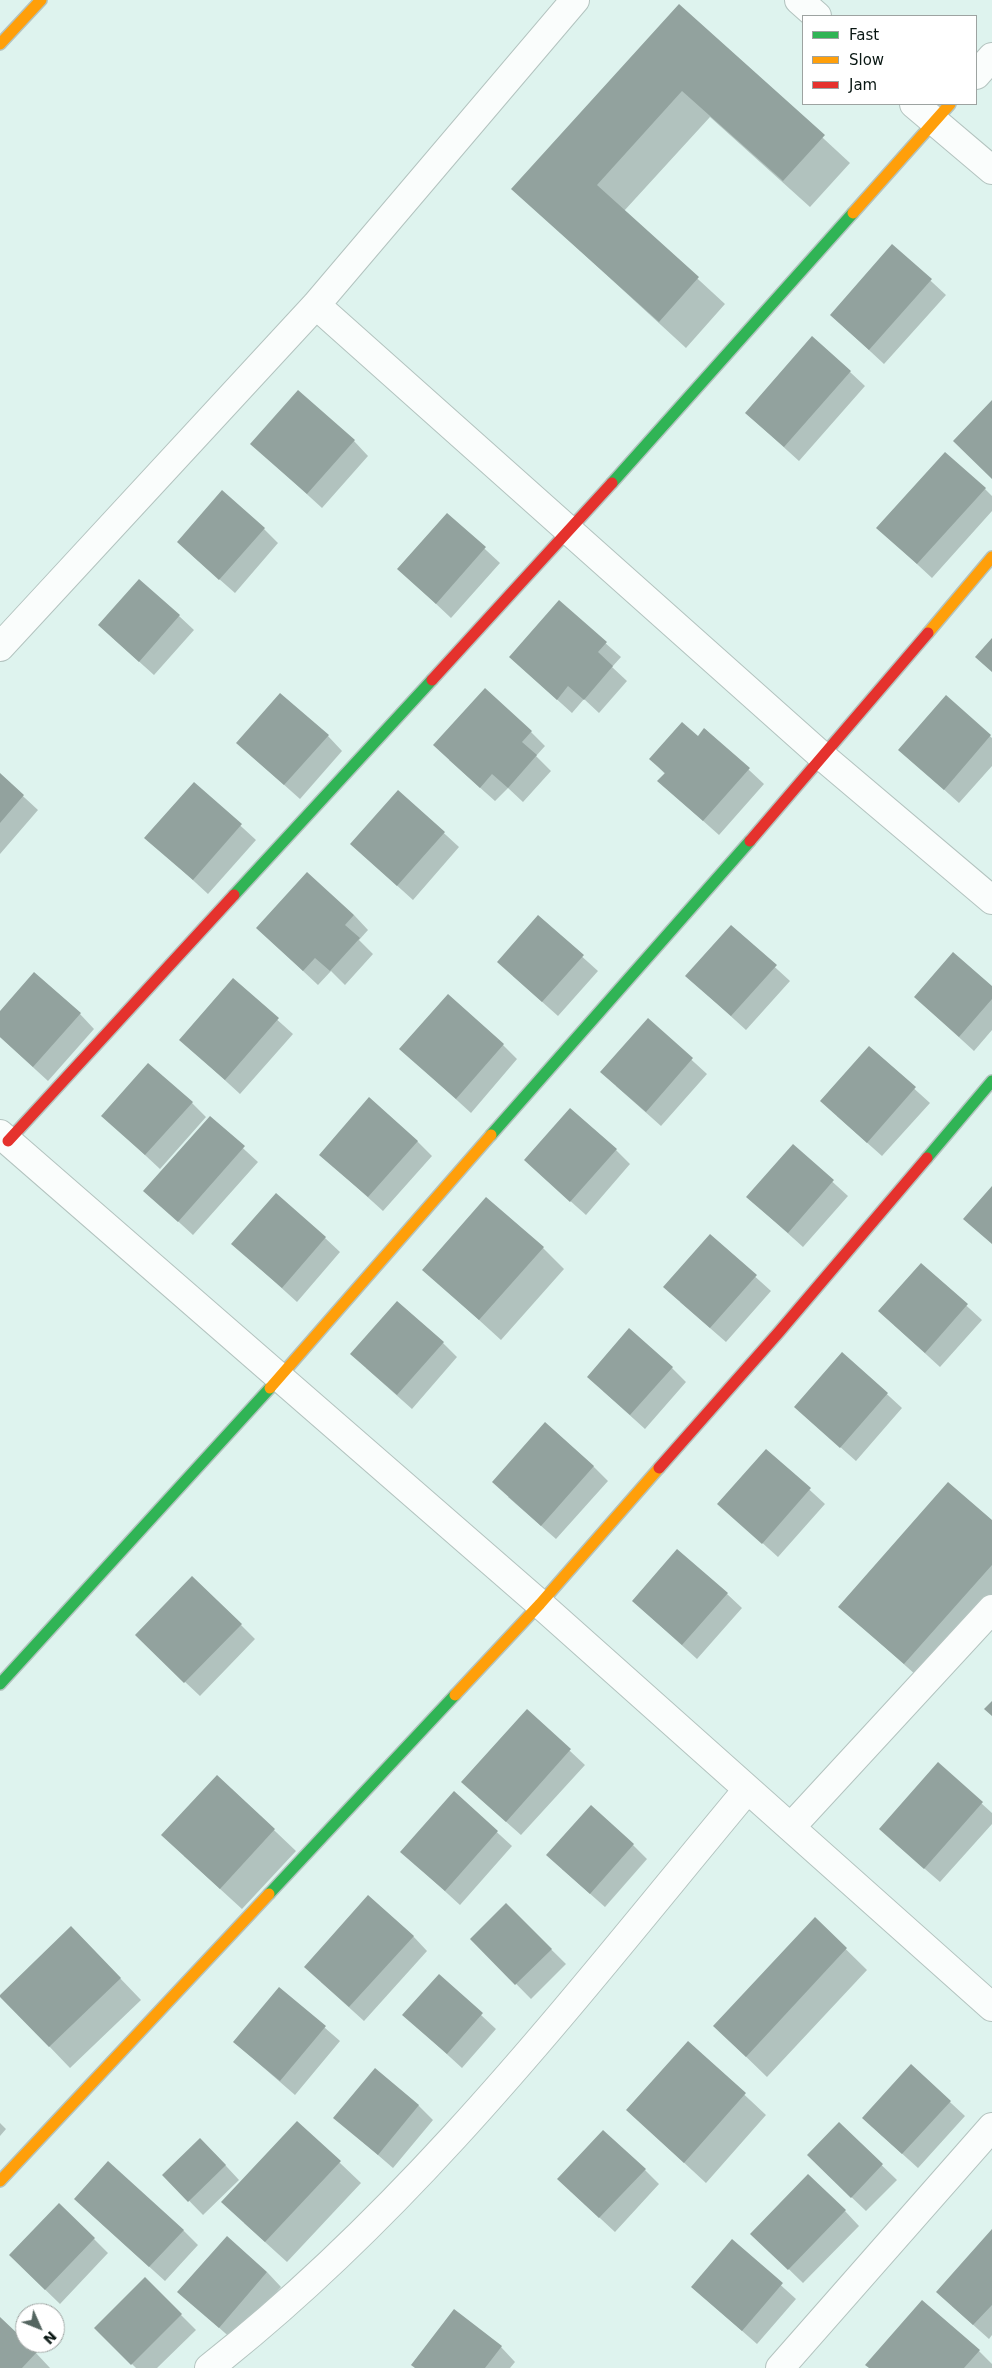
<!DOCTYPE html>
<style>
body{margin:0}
#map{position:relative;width:992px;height:2368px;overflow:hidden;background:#def3ee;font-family:"DejaVu Sans",sans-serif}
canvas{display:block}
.legend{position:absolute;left:802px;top:15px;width:175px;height:90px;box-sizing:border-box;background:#fff;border:1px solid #9da3a1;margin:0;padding:6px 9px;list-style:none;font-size:15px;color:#0a1814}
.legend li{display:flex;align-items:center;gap:10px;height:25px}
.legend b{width:25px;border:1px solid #9da3a1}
.north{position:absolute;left:15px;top:2303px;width:50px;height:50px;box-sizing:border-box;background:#fff;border:1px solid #9da3a1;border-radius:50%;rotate:134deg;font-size:14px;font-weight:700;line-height:20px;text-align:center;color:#0a1814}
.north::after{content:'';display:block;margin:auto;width:18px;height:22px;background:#546560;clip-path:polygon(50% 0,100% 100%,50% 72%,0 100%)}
</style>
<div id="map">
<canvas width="992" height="2368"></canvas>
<ul class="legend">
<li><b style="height:6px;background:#30b455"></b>Fast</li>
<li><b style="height:6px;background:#ff9f0a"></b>Slow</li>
<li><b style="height:6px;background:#e5322d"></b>Jam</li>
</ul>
<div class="north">N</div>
</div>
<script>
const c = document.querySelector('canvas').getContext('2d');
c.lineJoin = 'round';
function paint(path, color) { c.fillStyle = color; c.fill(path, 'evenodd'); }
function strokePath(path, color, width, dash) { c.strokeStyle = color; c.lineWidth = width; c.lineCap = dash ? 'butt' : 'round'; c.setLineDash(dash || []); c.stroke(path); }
paint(new Path2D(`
 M 679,5 L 850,163 L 810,207 L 710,117 L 624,211 L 725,304 L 686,348 L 513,189 Z
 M 893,246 L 946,295 L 884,364 L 831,315 Z
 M 850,372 L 865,386 L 799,461 L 746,413 Z
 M 354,441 L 368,456 L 322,508 L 252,444 Z
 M 985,489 L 992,496 L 992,511 L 932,578 L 878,528 Z
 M 447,514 L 500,563 L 451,618 L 399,569 Z
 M 264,529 L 278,543 L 235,593 L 193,556 Z
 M 559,602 L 621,657 L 612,667 L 627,681 L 599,713 L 584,699 L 572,713 L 510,657 Z
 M 179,616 L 194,630 L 154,675 L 114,639 Z
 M 946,697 L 992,738 L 992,766 L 959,803 L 900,750 Z
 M 705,729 L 764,784 L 719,835 L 674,795 L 665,774 L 651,759 L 698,737 Z
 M 531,732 L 545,746 L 536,756 L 551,771 L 523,802 L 508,788 L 495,801 L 449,760 Z
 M 328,736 L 342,751 L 300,799 L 237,743 Z
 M 0,775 L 38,810 L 0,854 Z
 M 194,783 L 256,840 L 208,894 L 146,837 Z
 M 398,791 L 459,847 L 413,900 L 351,844 Z
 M 354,915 L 368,930 L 359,940 L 373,954 L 345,985 L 331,971 L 318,985 L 257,928 Z
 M 538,917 L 598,971 L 558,1016 L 513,976 Z
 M 731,927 L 790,981 L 746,1030 L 702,990 Z
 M 233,980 L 293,1034 L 240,1094 L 181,1040 Z
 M 992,988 L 992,1030 L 974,1051 L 915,997 Z
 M 0,1012 L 80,1014 L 94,1029 L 48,1081 L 0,1037 Z
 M 648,1020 L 707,1074 L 661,1126 L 616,1086 Z
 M 503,1045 L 517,1059 L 471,1113 L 401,1049 Z
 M 869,1048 L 930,1103 L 882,1156 L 837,1116 Z
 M 192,1103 L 206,1117 L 160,1169 L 103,1116 Z
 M 210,1118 L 258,1162 L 193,1235 L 145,1191 Z
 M 417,1141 L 432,1156 L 383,1211 L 321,1155 Z
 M 793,1146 L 848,1196 L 803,1247 L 763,1211 Z
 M 616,1150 L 630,1164 L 586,1215 L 540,1174 Z
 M 710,1236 L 771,1291 L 726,1342 L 680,1302 Z
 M 325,1238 L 340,1252 L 297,1302 L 233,1244 Z
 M 543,1248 L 564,1269 L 501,1340 L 424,1270 Z
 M 921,1264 L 982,1320 L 940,1367 L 894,1325 Z
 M 443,1343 L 457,1357 L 412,1409 L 366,1368 Z
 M 842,1353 L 902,1408 L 856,1461 L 795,1407 Z
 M 672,1368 L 686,1382 L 645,1429 L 603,1391 Z
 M 766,1450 L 825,1504 L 778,1557 L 719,1504 Z
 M 593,1466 L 608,1481 L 556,1539 L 508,1497 Z
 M 992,1522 L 992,1609 L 926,1684 L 840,1607 Z
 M 727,1594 L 742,1608 L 697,1659 L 633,1601 Z
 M 241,1625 L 255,1639 L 200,1696 L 151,1650 Z
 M 527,1711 L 585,1765 L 521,1835 L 478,1797 Z
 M 938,1764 L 992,1813 L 992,1824 L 940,1882 L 895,1843 Z
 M 217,1776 L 296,1851 L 242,1909 L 184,1856 Z
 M 454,1793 L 512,1846 L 460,1905 L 402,1852 Z
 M 633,1845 L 647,1859 L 605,1907 L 562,1869 Z
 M 506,1905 L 566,1964 L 531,1999 L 472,1939 Z
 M 815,1919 L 867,1970 L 767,2077 L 736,2047 Z
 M 413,1936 L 427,1951 L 364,2021 L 321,1982 Z
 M 92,1949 L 141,2000 L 70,2068 L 1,1996 Z
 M 439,1976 L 496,2029 L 462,2068 L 404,2015 Z
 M 279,1988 L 340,2041 L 295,2095 L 234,2042 Z
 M 688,2042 L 766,2115 L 706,2183 L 627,2110 Z
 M 911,2066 L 965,2116 L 918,2168 L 878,2132 Z
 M 418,2105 L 433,2120 L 393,2168 L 335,2118 Z
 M 297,2122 L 361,2183 L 287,2262 L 244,2223 Z
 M 0,2123 L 6,2129 L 0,2136 Z
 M 839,2124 L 897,2180 L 866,2211 L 823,2170 Z
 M 215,2154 L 239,2180 L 203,2215 L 164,2175 Z
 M 645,2170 L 659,2184 L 615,2232 L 574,2194 Z
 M 845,2211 L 859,2226 L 803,2283 L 767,2248 Z
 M 90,2213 L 183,2230 L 198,2245 L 165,2281 Z
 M 992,2232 L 992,2335 L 989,2339 L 952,2306 Z
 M 94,2239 L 108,2253 L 60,2304 L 25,2270 Z
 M 732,2241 L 796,2299 L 757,2344 L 692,2287 Z
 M 267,2272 L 281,2287 L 234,2341 L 179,2292 Z
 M 145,2279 L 196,2330 L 157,2368 L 136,2368 L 96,2328 Z
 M 0,2319 L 36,2353 L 50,2368 L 0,2368 Z
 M 501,2347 L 515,2362 L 510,2368 L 416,2368 Z
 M 979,2351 L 992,2364 L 992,2368 L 870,2368 Z`), '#0003');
paint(new Path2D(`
 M 679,4 L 825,135 L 783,181 L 682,91 L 597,185 L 699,277 L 659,322 L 511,189 Z
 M 892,244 L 932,279 L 869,350 L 830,315 Z
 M 812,336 L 851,371 L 784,447 L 745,413 Z
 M 298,390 L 355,440 L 307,494 L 250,444 Z
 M 992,400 L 992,479 L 953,441 Z
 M 945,452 L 986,488 L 917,564 L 876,528 Z
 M 222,490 L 265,528 L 219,580 L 177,542 Z
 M 447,513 L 486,547 L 436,604 L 397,569 Z
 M 139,579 L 180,615 L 139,662 L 98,625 Z
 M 559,600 L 607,642 L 598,652 L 613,666 L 584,700 L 568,686 L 557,700 L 509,657 Z
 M 992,638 L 992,672 L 975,657 Z
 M 485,688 L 532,731 L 522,742 L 537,755 L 508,788 L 492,774 L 480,788 L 433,745 Z
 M 280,693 L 329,735 L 284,785 L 236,743 Z
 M 946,695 L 991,735 L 944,790 L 898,750 Z
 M 682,722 L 698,736 L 704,728 L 750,768 L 703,821 L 657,781 L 665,773 L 649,759 Z
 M 0,773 L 24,795 L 0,823 Z
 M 194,782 L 242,824 L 193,880 L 144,838 Z
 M 398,790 L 445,832 L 397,886 L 350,844 Z
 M 307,872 L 354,915 L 345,925 L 360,938 L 330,971 L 315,958 L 303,971 L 256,928 Z
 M 538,915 L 584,955 L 542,1002 L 497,962 Z
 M 731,925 L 777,965 L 731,1016 L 685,976 Z
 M 953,952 L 992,986 L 992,999 L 959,1037 L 914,997 Z
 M 34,972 L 81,1013 L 33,1067 L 0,1037 L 0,1011 Z
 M 233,978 L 279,1018 L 225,1080 L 179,1040 Z
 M 448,994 L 504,1044 L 456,1099 L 399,1049 Z
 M 648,1018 L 693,1058 L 646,1112 L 600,1072 Z
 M 869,1046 L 916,1087 L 867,1143 L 820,1101 Z
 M 148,1063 L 193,1102 L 145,1155 L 101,1116 Z
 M 369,1097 L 418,1141 L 368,1197 L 319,1155 Z
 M 570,1108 L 617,1149 L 570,1202 L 524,1160 Z
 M 210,1116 L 245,1146 L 178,1222 L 143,1191 Z
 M 793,1144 L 834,1180 L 788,1233 L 746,1197 Z
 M 992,1186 L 992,1244 L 963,1219 Z
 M 276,1193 L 326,1237 L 282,1288 L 231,1244 Z
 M 486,1197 L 544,1247 L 479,1320 L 422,1270 Z
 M 710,1234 L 757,1275 L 710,1328 L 663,1287 Z
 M 921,1263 L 968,1304 L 925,1353 L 878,1311 Z
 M 397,1301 L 444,1342 L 397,1395 L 350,1354 Z
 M 629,1328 L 673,1367 L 630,1415 L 587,1377 Z
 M 842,1352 L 888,1393 L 840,1448 L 794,1407 Z
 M 545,1422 L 594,1466 L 541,1526 L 492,1482 Z
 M 766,1449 L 811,1488 L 762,1544 L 717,1504 Z
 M 948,1482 L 992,1520 L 992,1565 L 904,1664 L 838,1607 Z
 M 677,1549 L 728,1593 L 682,1645 L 632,1601 Z
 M 192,1576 L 242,1624 L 184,1683 L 135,1635 Z
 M 992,1701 L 992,1716 L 984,1709 Z
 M 527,1709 L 571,1749 L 506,1822 L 461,1782 Z
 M 938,1762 L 983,1802 L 924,1869 L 879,1829 Z
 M 217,1775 L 275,1829 L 220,1889 L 161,1835 Z
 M 454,1791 L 498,1831 L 445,1891 L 400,1852 Z
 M 591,1805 L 634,1844 L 590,1894 L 546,1855 Z
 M 368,1895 L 414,1936 L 349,2007 L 304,1967 Z
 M 506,1903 L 552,1949 L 515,1985 L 470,1939 Z
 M 815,1917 L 847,1948 L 746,2057 L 713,2026 Z
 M 71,1926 L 121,1978 L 49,2047 L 0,1997 L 0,1995 Z
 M 439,1974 L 483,2013 L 447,2054 L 402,2015 Z
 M 279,1987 L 326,2026 L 280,2081 L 233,2042 Z
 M 688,2041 L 746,2093 L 684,2163 L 626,2110 Z
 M 911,2064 L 951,2101 L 902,2154 L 862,2118 Z
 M 375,2068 L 419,2105 L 378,2155 L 333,2118 Z
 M 297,2121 L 341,2161 L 265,2242 L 221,2202 Z
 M 839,2122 L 883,2164 L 851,2198 L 807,2155 Z
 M 603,2130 L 646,2169 L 599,2218 L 557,2179 Z
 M 200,2138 L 226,2165 L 188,2202 L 162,2175 Z
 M 108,2161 L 184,2230 L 149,2267 L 74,2199 Z
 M 808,2174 L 846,2210 L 788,2270 L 750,2234 Z
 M 59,2203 L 95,2238 L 45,2290 L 9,2255 Z
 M 992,2229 L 992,2305 L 973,2325 L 936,2292 Z
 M 227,2236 L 267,2272 L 219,2328 L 177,2292 Z
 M 732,2239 L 783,2283 L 742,2331 L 691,2287 Z
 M 145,2277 L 182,2314 L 131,2365 L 94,2328 Z
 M 922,2300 L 980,2350 L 964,2368 L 869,2368 L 865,2365 Z
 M 454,2309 L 502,2346 L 485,2368 L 415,2368 L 411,2365 Z
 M 0,2317 L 37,2352 L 22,2368 L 0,2368 Z`), '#92a29e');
const street = new Path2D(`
 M 799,0 L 817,16
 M 976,75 L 992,57
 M 914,104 L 992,170
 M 316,305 L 823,757 L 992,900
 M 0,647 L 316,305 L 575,0
 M 0,1134 L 540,1604 L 992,2007
 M 791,1827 L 992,1609
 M 209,2368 C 417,2205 579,1992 747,1790
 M 780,2368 L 992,2127`);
const fast = new Path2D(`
 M 612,483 L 853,213
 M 234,895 L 432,680
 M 491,1135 L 750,841
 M 927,1158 L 992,1081
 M 0,1684 L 270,1388
 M 269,1894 L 455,1695`);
const slow = new Path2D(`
 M 0,44 L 41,0
 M 853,213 L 950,104
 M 928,633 L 992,557
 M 270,1388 L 491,1135
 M 455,1695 L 540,1604 L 659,1468
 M 0,2181 L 269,1894`);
const jam = new Path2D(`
 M 432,680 L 612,483
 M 750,841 L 928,633
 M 8,1141 L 234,895
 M 659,1468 L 779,1332 L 927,1158`);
strokePath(street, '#b3c3bf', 30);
strokePath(fast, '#b3c3bf', 14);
strokePath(slow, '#b3c3bf', 14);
strokePath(jam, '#b3c3bf', 14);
strokePath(street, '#fafdfc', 28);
strokePath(fast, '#30b455', 11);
strokePath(slow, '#ff9f0a', 11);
strokePath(jam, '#e5322d', 11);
</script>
